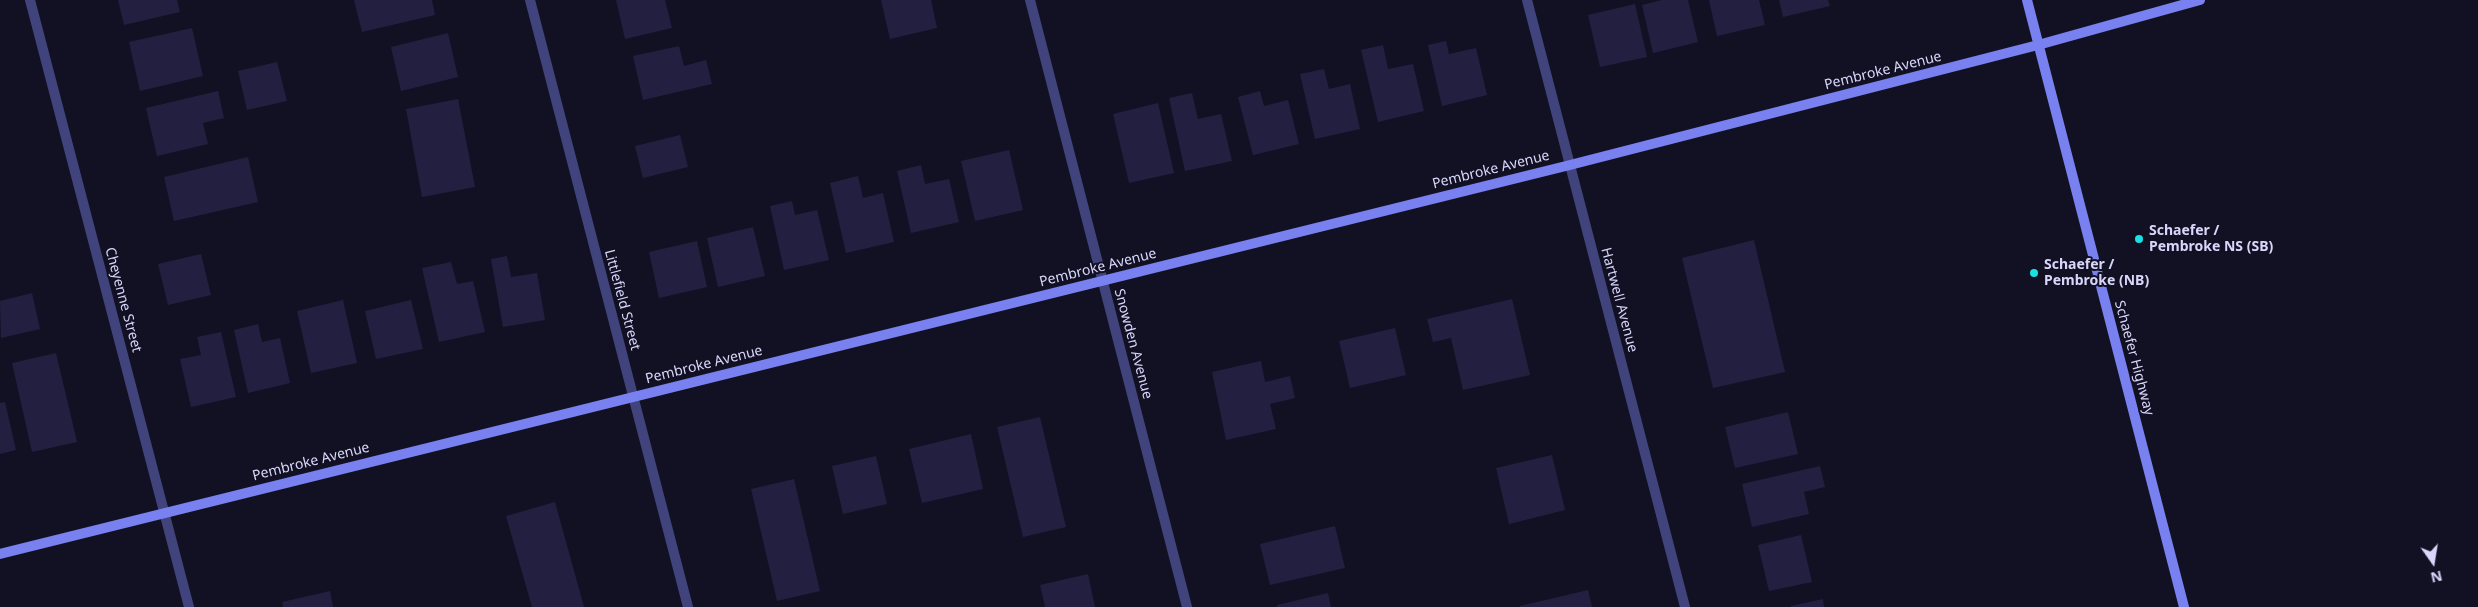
<!DOCTYPE html>
<style>
body{margin:0}
#map{position:relative;width:2478px;height:607px;overflow:hidden;background:#121123;font-family:"Noto Sans",sans-serif}
canvas{display:block}
.north{position:absolute;left:2408px;top:537px;width:50px;height:50px;-webkit-text-stroke:4px #121123;paint-order:stroke;rotate:167deg;font-size:14px;font-weight:700;line-height:20px;text-align:center;color:#d8d7fb}
.north::after{content:'';display:block;margin:auto;width:18px;height:22px;background:#d8d7fb;clip-path:polygon(50% 0,100% 100%,50% 72%,0 100%)}
</style>
<div id="map">
<canvas width="2478" height="607"></canvas>
<div class="north">N</div>
</div>
<script>
const c = document.querySelector('canvas').getContext('2d');
c.lineJoin = 'round';
function paint(path, color) { c.fillStyle = color; c.fill(path, 'evenodd'); }
function strokePath(path, color, width, dash) { c.strokeStyle = color; c.lineWidth = width; c.lineCap = dash ? 'butt' : 'round'; c.setLineDash(dash || []); c.stroke(path); }
function label(font, color, halo, rows, align = 'center') {
  c.font = font + ' "Noto Sans",sans-serif'; c.lineWidth = 4; c.setLineDash([]); c.textBaseline = 'middle'; c.strokeStyle = halo; c.fillStyle = color; for (const [text, x, y, turn = 0] of rows) {
    c.save(); c.translate(x, y); c.rotate((+turn || 0) * Math.PI / 180); c.textAlign = isNaN(turn) ? turn : align; if (halo) c.strokeText(text, 0, 0); c.fillText(text, 0, 0); c.restore();
  }
}
paint(new Path2D(`
 M 118,0 L 177,0 L 180,12 L 124,25 Z
 M 354,0 L 432,0 L 435,15 L 362,32 Z
 M 616,0 L 665,0 L 672,28 L 625,39 Z
 M 881,0 L 931,0 L 937,28 L 890,39 Z
 M 1662,0 L 1688,0 L 1698,42 L 1653,53 L 1642,5 Z
 M 1709,0 L 1759,0 L 1765,25 L 1717,36 Z
 M 1779,0 L 1828,0 L 1830,6 L 1783,17 Z
 M 1635,4 L 1647,57 L 1600,67 L 1588,15 Z
 M 192,28 L 203,76 L 140,91 L 129,42 Z
 M 448,33 L 458,77 L 401,91 L 391,47 Z
 M 1446,41 L 1449,54 L 1476,48 L 1487,95 L 1442,106 L 1428,45 Z
 M 1383,45 L 1388,69 L 1413,64 L 1424,111 L 1378,122 L 1361,50 Z
 M 679,46 L 684,66 L 706,60 L 712,84 L 643,100 L 633,56 Z
 M 277,62 L 287,101 L 247,110 L 238,71 Z
 M 1324,69 L 1329,89 L 1350,84 L 1360,129 L 1315,139 L 1300,74 Z
 M 218,91 L 224,118 L 203,123 L 208,144 L 157,156 L 146,108 Z
 M 1260,91 L 1264,106 L 1288,100 L 1299,144 L 1253,155 L 1238,97 Z
 M 1192,93 L 1198,119 L 1221,114 L 1232,161 L 1185,171 L 1169,98 Z
 M 458,99 L 475,187 L 422,197 L 406,109 Z
 M 1158,103 L 1174,173 L 1129,183 L 1113,114 Z
 M 680,135 L 688,167 L 643,178 L 635,146 Z
 M 1009,150 L 1023,210 L 975,221 L 961,161 Z
 M 248,157 L 258,202 L 174,221 L 164,177 Z
 M 921,165 L 925,184 L 949,179 L 959,222 L 911,233 L 897,171 Z
 M 858,176 L 863,198 L 883,193 L 894,242 L 846,253 L 830,183 Z
 M 792,201 L 795,215 L 817,210 L 829,260 L 784,270 L 770,206 Z
 M 753,227 L 765,276 L 718,287 L 707,238 Z
 M 1754,240 L 1785,372 L 1713,388 L 1682,258 Z
 M 697,241 L 707,287 L 659,298 L 649,252 Z
 M 201,254 L 211,295 L 168,305 L 158,264 Z
 M 507,256 L 511,277 L 537,273 L 545,320 L 503,327 L 491,259 Z
 M 451,262 L 457,284 L 473,281 L 485,332 L 439,342 L 422,268 Z
 M 32,293 L 40,329 L 1,338 L 0,301 Z
 M 1512,299 L 1530,375 L 1463,390 L 1451,338 L 1433,342 L 1427,319 Z
 M 343,300 L 357,363 L 311,373 L 297,311 Z
 M 411,300 L 423,349 L 376,359 L 365,311 Z
 M 258,324 L 262,342 L 280,338 L 290,383 L 248,393 L 234,330 Z
 M 1395,328 L 1406,375 L 1350,388 L 1339,341 Z
 M 221,332 L 236,397 L 191,407 L 180,359 L 201,355 L 197,337 Z
 M 56,353 L 77,442 L 32,452 L 12,363 Z
 M 1261,361 L 1265,382 L 1290,376 L 1295,398 L 1270,404 L 1276,429 L 1226,440 L 1212,372 Z
 M 5,402 L 16,450 L 0,454 L 0,403 Z
 M 1788,412 L 1798,454 L 1735,468 L 1725,427 Z
 M 1040,417 L 1066,527 L 1023,537 L 997,427 Z
 M 971,434 L 983,489 L 922,503 L 909,449 Z
 M 1552,455 L 1565,510 L 1509,524 L 1496,468 Z
 M 876,456 L 887,504 L 843,514 L 832,466 Z
 M 1820,466 L 1825,487 L 1804,492 L 1809,514 L 1752,527 L 1742,484 Z
 M 794,479 L 820,591 L 777,601 L 751,489 Z
 M 555,502 L 584,607 L 532,607 L 506,516 Z
 M 1335,526 L 1345,568 L 1270,585 L 1260,544 Z
 M 1801,535 L 1812,582 L 1769,591 L 1758,545 Z
 M 1088,574 L 1095,607 L 1045,607 L 1040,585 Z
 M 1588,590 L 1592,607 L 1520,607 L 1520,606 Z
 M 330,591 L 333,607 L 283,607 L 282,602 Z
 M 1328,593 L 1331,607 L 1277,607 L 1277,605 Z
 M 1823,599 L 1824,607 L 1791,607 L 1791,606 Z`), '#231f41');
strokePath(new Path2D(`
 M 30,0 L 189,607
 M 530,0 L 688,607
 M 1030,0 L 1187,607
 M 1527,0 L 1685,607`), '#41447c', 10);
strokePath(new Path2D(`
 M 2027,0 L 2184,607
 M 0,554 L 1570,165 L 2038,45 L 2200,0`), '#7980f0', 10);
for (const [x, y, r, color] of [
 [2139,239,5,"#1ae1e4"],
 [2034,273,5,"#1ae1e4"]
]) { const dot = new Path2D(); dot.arc(x, y, r, 0, 2 * Math.PI); c.fillStyle = color; c.fill(dot); strokePath(dot, '#121123', 2); }
label('14px', '#d8d7fb', '#121123', [
 ["Pembroke Avenue",1883,71,-14],
 ["Pembroke Avenue",1491,170,-14],
 ["Pembroke Avenue",1098,268,-14],
 ["Cheyenne Street",123,300,75],
 ["Littlefield Street",622,300,75],
 ["Hartwell Avenue",1619,300,75],
 ["Snowden Avenue",1133,344,75],
 ["Schaefer Highway",2134,358,75],
 ["Pembroke Avenue",704,365,-14],
 ["Pembroke Avenue",311,462,-14]
]);
label('bold 14px', '#d8d7fb', '#121123', [
 ["Schaefer /",2149,231],
 ["Pembroke NS (SB)",2149,247],
 ["Schaefer /",2044,265],
 ["Pembroke (NB)",2044,281]
], 'left');
</script>
